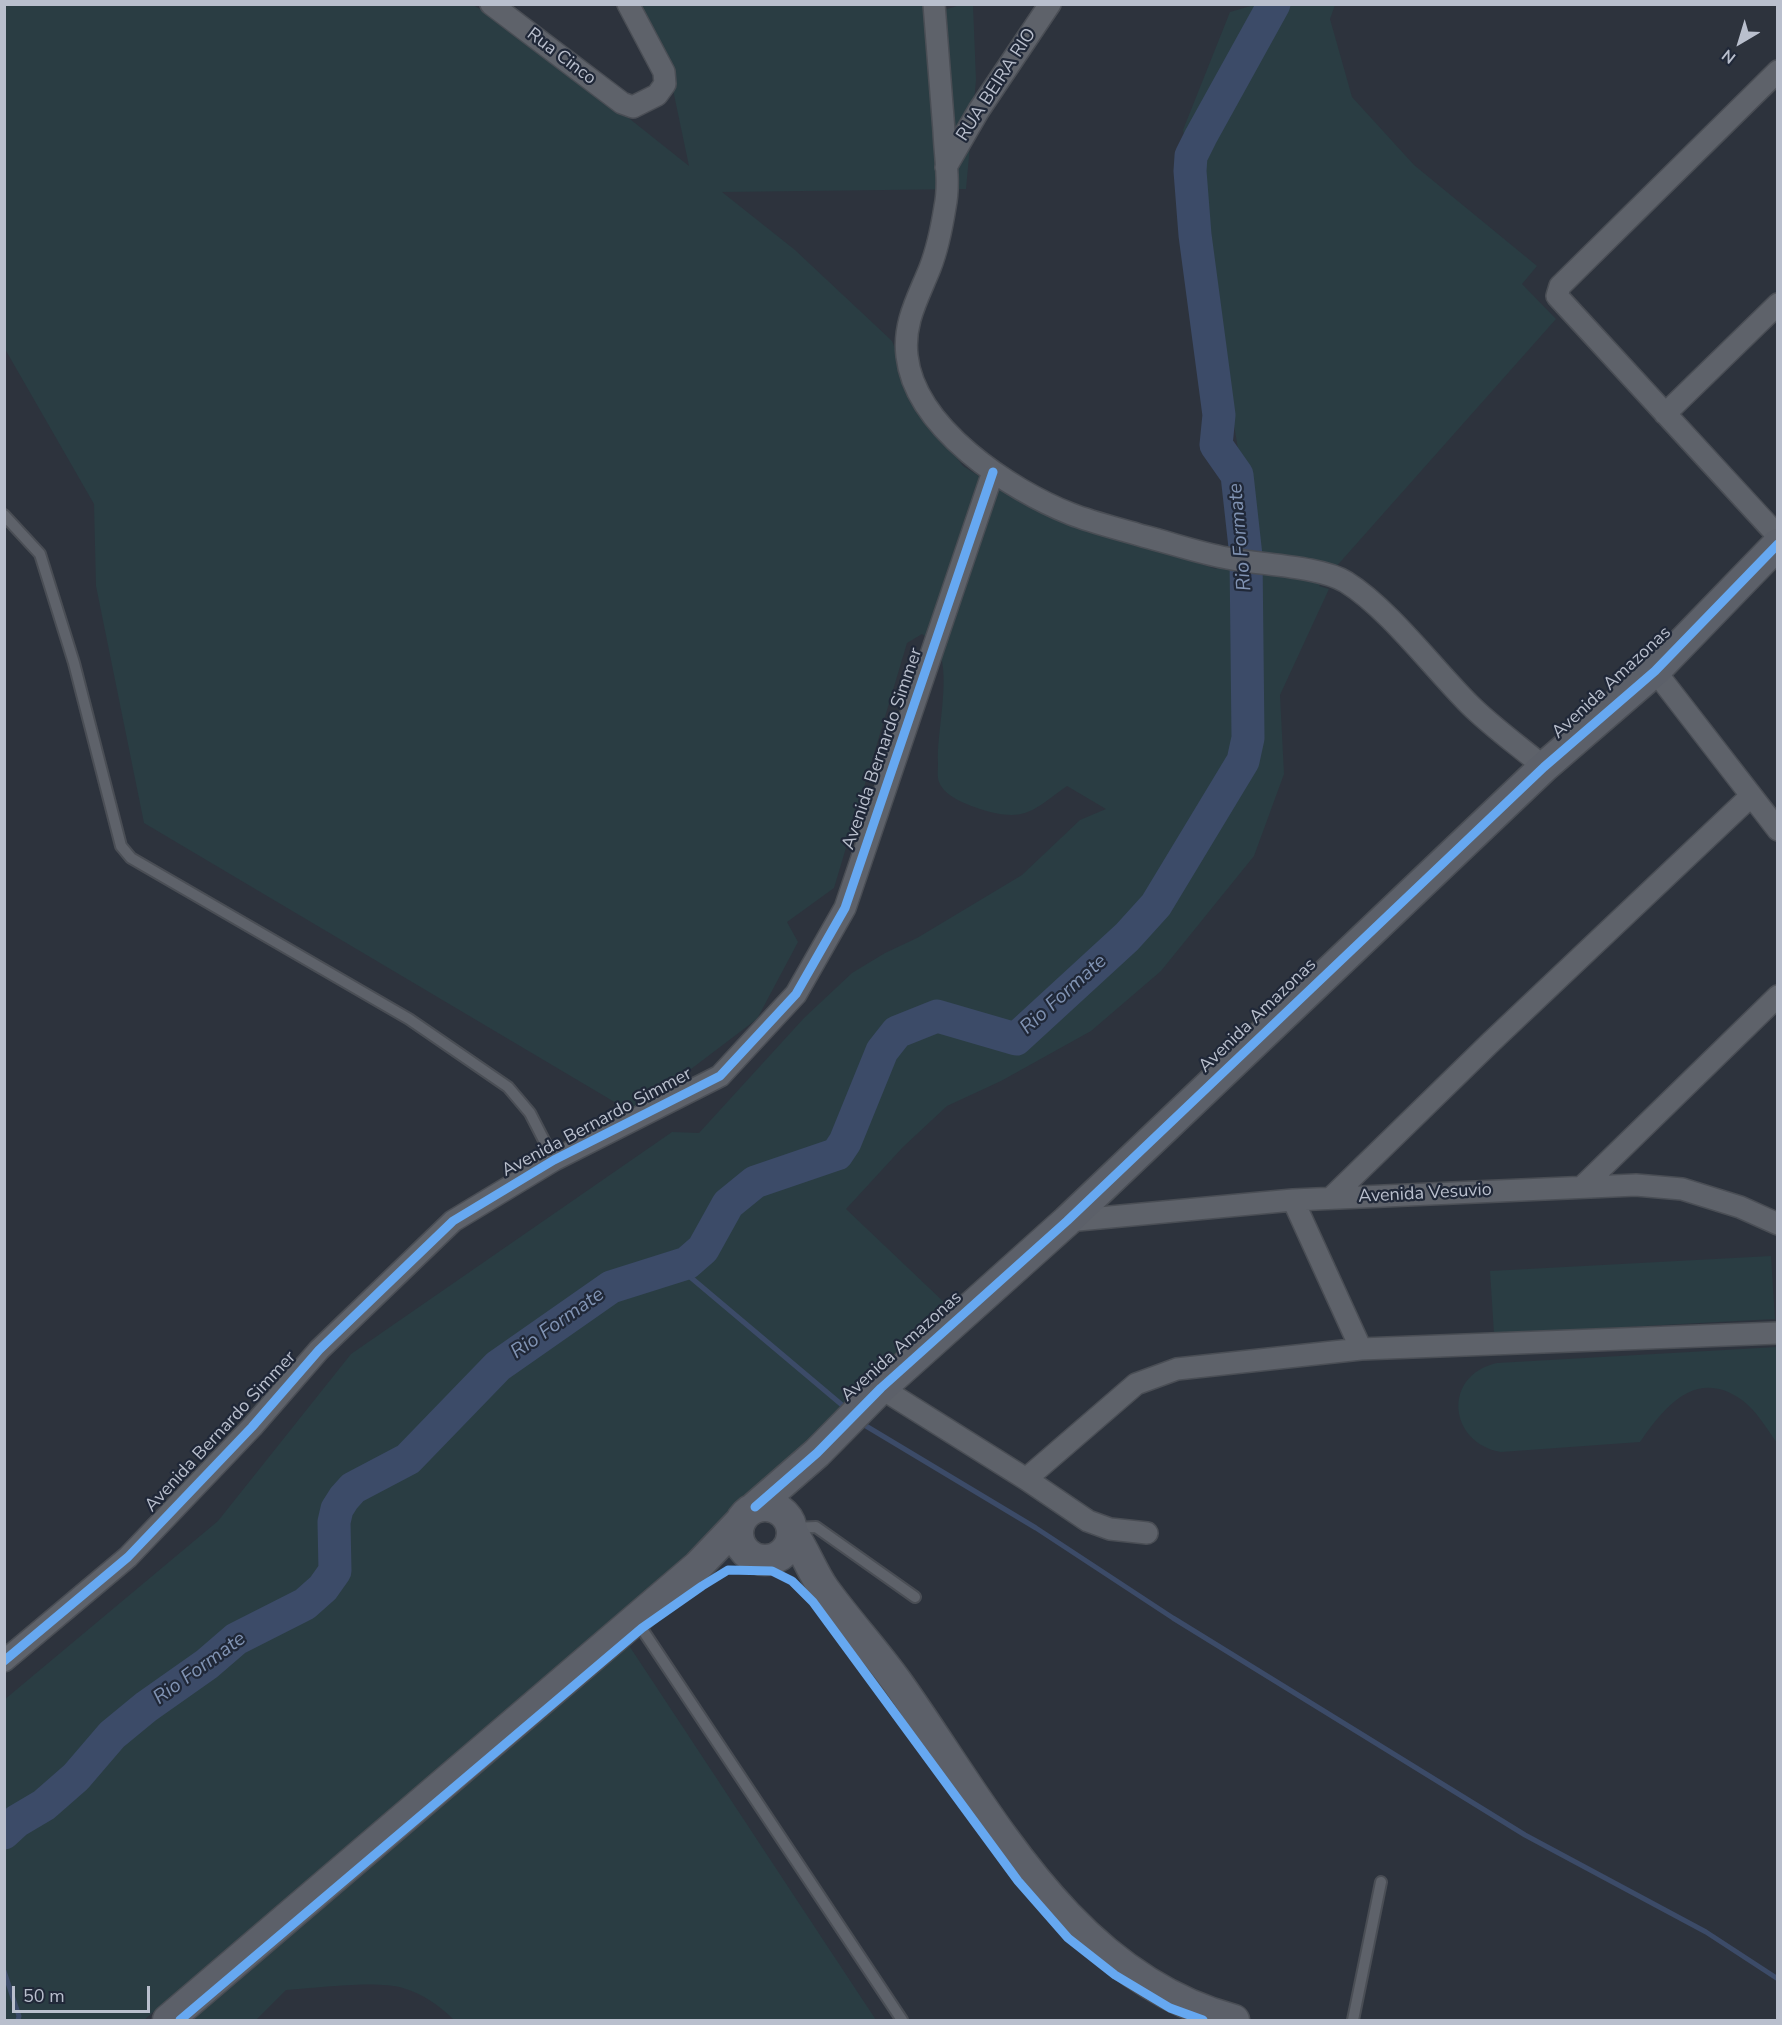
<!DOCTYPE html>
<style>
body{margin:0}
#map{position:relative;width:1782px;height:2025px;overflow:hidden;background:#2d333d;font-family:"Nunito Sans",sans-serif}
canvas{display:block}
.frame{position:absolute;inset:0;border:6px solid #b9bfcd;pointer-events:none}
.north{position:absolute;left:1710px;top:12px;width:60px;height:60px;-webkit-text-stroke:4px #202838;paint-order:stroke;rotate:218deg;font-size:16px;font-weight:700;line-height:24px;text-align:center;color:#b9bfcd}
.north::after{content:'';display:block;margin:auto;width:21px;height:27px;background:#b9bfcd;clip-path:polygon(50% 0,100% 100%,50% 72%,0 100%)}
.scale{position:absolute;left:12px;top:1986px;width:138px;height:27px;box-sizing:border-box;border:3px solid #b9bfcd;border-top:0;padding-left:8px;font-size:18px;line-height:21px;white-space:nowrap;color:#b9bfcd;-webkit-text-stroke:4px #202838;paint-order:stroke}
</style>
<div id="map">
<canvas width="1782" height="2025"></canvas>
<div class="frame"></div>
<div class="north">N</div>
<div class="scale">50 m</div>
</div>
<script>
const c = document.querySelector('canvas').getContext('2d');
c.lineJoin = 'round';
function paint(path, color) { c.fillStyle = color; c.fill(path, 'evenodd'); }
function strokePath(path, color, width, dash) { c.strokeStyle = color; c.lineWidth = width; c.lineCap = dash ? 'butt' : 'round'; c.setLineDash(dash || []); c.stroke(path); }
function label(font, color, halo, rows, align = 'center') {
  c.font = font + ' "Nunito Sans",sans-serif'; c.lineWidth = 4.5; c.setLineDash([]); c.textBaseline = 'middle'; c.strokeStyle = halo; c.fillStyle = color; for (const [text, x, y, turn = 0] of rows) {
    c.save(); c.translate(x, y); c.rotate((+turn || 0) * Math.PI / 180); c.textAlign = isNaN(turn) ? turn : align; if (halo) c.strokeText(text, 0, 0); c.fillText(text, 0, 0); c.restore();
  }
}
paint(new Path2D(`
 M 943,4 L 944,10 L 960,5 L 973,5 L 976,80 L 966,189 L 722,192 L 795,250 L 892,341 L 919,408 L 963,466 L 1028,507 L 1216,569 L 1222,564 L 1259,570 L 1183,130 L 1230,12 L 1254,5 L 1335,5 L 1330,19 L 1352,97 L 1414,165 L 1537,266 L 1522,284 L 1556,319 L 1319,586 L 1329,589 L 1280,695 L 1284,774 L 1254,856 L 1161,971 L 1091,1031 L 1001,1081 L 947,1106 L 903,1147 L 846,1209 L 948,1306 L 671,1571 L 144,2020 L 5,2020 L 4,1700 L 218,1521 L 351,1354 L 672,1132 L 699,1133 L 804,1018 L 852,973 L 885,953 L 917,938 L 1022,875 L 1080,820 L 1106,809 L 1067,786 C 1032,811 1025,823 980,809 C 966,804 945,797 939,782 C 937,777 938,769 938,763 C 936,733 953,670 936,645 C 933,641 926,637 922,634 L 907,643 L 834,888 L 787,922 L 798,942 L 757,1019 L 633,1113 L 144,823 L 96,586 L 94,504 L 5,349 L 5,5 L 473,5 L 523,34 L 689,166 L 668,66 L 636,5 Z
 M 1771,1256 L 1775,1319 L 1494,1334 L 1490,1271 Z
 M 1777,1347 L 1777,1443 C 1767,1429 1756,1410 1742,1400 C 1695,1367 1664,1408 1640,1442 L 1501,1452 C 1448,1443 1442,1375 1497,1363 Z
 M 628,1644 L 876,2020 L 454,2020 C 440,2006 423,1994 403,1988 C 375,1980 317,1988 286,1990 L 256,2020 L 187,2020 Z`), '#2a3d43');
strokePath(new Path2D(`
 M 685,1264 L 689,1276 L 848,1410
 M 861,1423 L 1036,1528 L 1173,1618 L 1525,1835 L 1706,1932 L 1778,1979
 M 4,1971 L 19,2016 L 18,2020`), '#3c4b68', 5);
strokePath(new Path2D(`
 M 4,1833 L 17,1821 L 44,1805 L 76,1777 L 112,1735 L 146,1707 L 207,1664 L 236,1639 L 305,1604 L 323,1588 L 335,1571 L 334,1522 L 337,1509 L 344,1498 L 353,1488 L 408,1459 L 498,1366 L 611,1287 L 687,1263 L 703,1249 L 728,1204 L 755,1182 L 837,1154 L 845,1142 L 882,1051 L 897,1032 L 937,1016 L 1016,1039 L 1127,937 L 1156,905 L 1243,761 L 1248,738 L 1246,556 L 1237,475 L 1216,445 L 1219,415 L 1195,235 L 1190,171 L 1191,156 L 1201,136 L 1274,4`), '#3c4b68', 33);
const lane = new Path2D(`
 M 4,515 L 40,554 L 74,663 L 121,846 L 131,858 L 409,1019 L 508,1087 L 530,1113 L 554,1160
 M 793,1528 L 816,1527 L 915,1597
 M 636,1620 L 902,2020
 M 1353,2020 L 1381,1882`);
const street = new Path2D(`
 M 491,4 L 622,103 L 633,107 L 657,95 L 665,84 L 664,72 L 628,4
 M 934,4 C 937,47 941,89 944,131 C 945,156 950,183 945,207 C 942,226 937,250 930,268 C 918,298 903,323 907,356 C 915,428 1010,490 1071,514 C 1094,523 1120,529 1143,536 C 1171,543 1199,553 1227,558 C 1260,565 1320,566 1346,582 C 1388,608 1433,668 1469,704 C 1492,727 1519,746 1544,767
 M 1778,71 L 1560,286 L 1557,296 L 1778,536
 M 946,167 L 979,110 L 1050,4
 M 1665,414 L 1778,304
 M 1655,671 L 1778,830
 M 1582,1187 L 1778,996
 M 1331,1198 L 1491,1042 L 1751,796
 M 1067,1221 L 1293,1200 L 1636,1185 L 1682,1189 L 1740,1207 L 1778,1224
 M 1361,1349 L 1778,1333
 M 881,1388 L 1026,1479 L 1136,1384 L 1177,1369 L 1361,1349 L 1293,1200
 M 1026,1479 L 1088,1521 L 1110,1529 L 1147,1533
 M 4,1661 L 128,1557 L 252,1427 L 319,1350 L 453,1221 L 554,1160 L 720,1076 L 796,994 L 845,908 L 993,472`);
const secondary = new Path2D(`
 M738 1533a27 27 0 1 1 54 0a27 27 0 1 1-54 0Z
 M 755,1507 L 817,1453 L 881,1388 L 1067,1221 L 1544,767 L 1655,671 L 1778,544
 M 793,1534 C 805,1551 812,1572 824,1589 C 847,1621 874,1650 897,1682 C 989,1811 1069,1976 1234,2020
 M 168,2020 L 698,1566 L 739,1523`);
strokePath(lane, '#4a4e55', 14);
strokePath(street, '#4a4e55', 24);
strokePath(secondary, '#4a4e55', 33);
strokePath(lane, '#5e626a', 10);
strokePath(street, '#5e626a', 21);
strokePath(secondary, '#5c6069', 30);
strokePath(new Path2D(`
 M 755,1507 L 817,1453 L 881,1388 L 1067,1221 L 1544,767 L 1655,671 L 1778,544
 M 4,1661 L 128,1557 L 252,1427 L 319,1350 L 453,1221 L 554,1160 L 720,1076 L 796,994 L 845,908 L 993,472
 M 180,2020 L 642,1628 L 702,1586 L 728,1570 L 772,1571 L 792,1581 L 813,1602 L 1018,1881 L 1068,1938 L 1115,1975 L 1170,2008 L 1203,2020`), '#66a8f1', 9);
label('18px', '#b9bfcd', '#202838', [
 ["Rua Cinco",561,57,37],
 ["RUA BEIRA RIO",997,85,-57],
 ["Avenida Amazonas",1612,683,-43],
 ["Avenida Bernardo Simmer",883,749,-71],
 ["Avenida Amazonas",1258,1016,-44],
 ["Avenida Bernardo Simmer",597,1123,-28],
 ["Avenida Vesuvio",1425,1194,-3],
 ["Avenida Amazonas",902,1347,-42],
 ["Avenida Bernardo Simmer",221,1432,-47]
]);
label('italic 20px', '#8093b3', '#202838', [
 ["Rio Formate",1241,537,-95],
 ["Rio Formate",1064,995,-42],
 ["Rio Formate",558,1324,-35],
 ["Rio Formate",200,1669,-36]
]);
</script>
